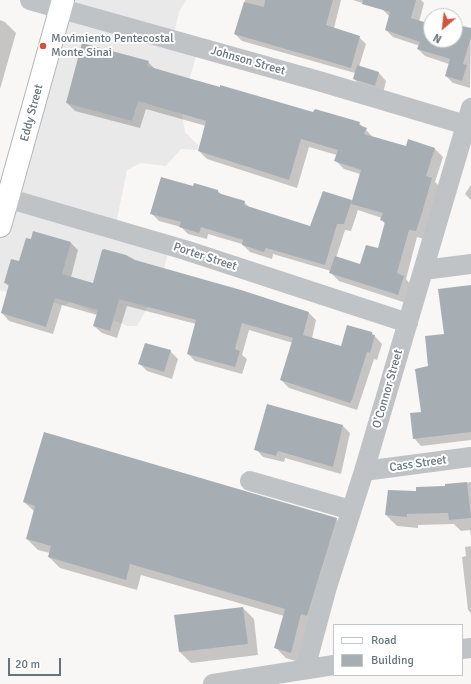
<!DOCTYPE html>
<style>
body{margin:0}
#map{position:relative;width:471px;height:684px;overflow:hidden;background:#f8f7f5;font-family:Signika,sans-serif}
canvas{display:block}
.legend{position:absolute;left:333px;top:624px;width:130px;height:52px;box-sizing:border-box;background:#fff;border:1px solid #c2c7cb;margin:0;padding:5px 7px;list-style:none;font-size:12px;color:#66747d}
.legend li{display:flex;align-items:center;gap:8px;height:20px}
.legend b{width:20px;border:1px solid #c2c7cb}
.north{position:absolute;left:423px;top:8px;width:40px;height:40px;box-sizing:border-box;background:#fff;border:1px solid #c2c7cb;border-radius:50%;rotate:208deg;font-size:11px;font-weight:700;line-height:16px;text-align:center;color:#66747d}
.north::after{content:'';display:block;margin:auto;width:14px;height:18px;background:#d3543a;clip-path:polygon(50% 0,100% 100%,50% 72%,0 100%)}
.scale{position:absolute;left:8px;top:658px;width:53px;height:18px;box-sizing:border-box;border:2px solid #66747d;border-top:0;padding-left:5px;font-size:12px;line-height:14px;white-space:nowrap;color:#66747d;-webkit-text-stroke:3px #fff;paint-order:stroke}
</style>
<div id="map">
<canvas width="471" height="684"></canvas>
<ul class="legend">
<li><b style="height:5px;background:#fff"></b>Road</li>
<li><b style="height:11px;background:#a7aeb3"></b>Building</li>
</ul>
<div class="north">N</div>
<div class="scale">20 m</div>
</div>
<script>
const c = document.querySelector('canvas').getContext('2d');
c.lineJoin = 'round';
function paint(path, color) { c.fillStyle = color; c.fill(path, 'evenodd'); }
function strokePath(path, color, width, dash) { c.strokeStyle = color; c.lineWidth = width; c.lineCap = dash ? 'butt' : 'round'; c.setLineDash(dash || []); c.stroke(path); }
function label(font, color, halo, rows, align = 'center') {
  c.font = font + ' Signika,sans-serif'; c.lineWidth = 4; c.setLineDash([]); c.textBaseline = 'middle'; c.strokeStyle = halo; c.fillStyle = color; for (const [text, x, y, turn = 0] of rows) {
    c.save(); c.translate(x, y); c.rotate((+turn || 0) * Math.PI / 180); c.textAlign = isNaN(turn) ? turn : align; if (halo) c.strokeText(text, 0, 0); c.fillText(text, 0, 0); c.restore();
  }
}
paint(new Path2D(`
 M 63,0 L 186,0 L 179,12 L 173,38 L 198,50 L 181,107 L 185,132 L 198,145 L 198,150 L 181,149 L 166,166 L 141,163 L 127,170 L 116,224 L 169,245 L 162,281 L 137,326 L 127,326 L 70,302 L 64,306 L 39,297 L 29,298 L 0,290 L 0,219 Z`), '#e8e9e8');
paint(new Path2D(`
 M 245,0 L 341,0 L 334,28 L 359,37 L 366,44 L 359,67 L 379,73 L 386,81 L 383,93 L 361,86 L 354,79 L 355,73 L 242,41 L 235,34 Z
 M 353,0 L 421,0 L 424,3 L 419,22 L 431,25 L 431,40 L 455,40 L 455,32 L 471,29 L 470,88 L 453,83 L 446,76 L 449,64 L 425,56 L 418,49 L 420,46 L 393,37 L 386,30 L 390,17 L 382,9 Z
 M 0,20 L 5,22 L 16,33 L 0,89 Z
 M 148,62 L 156,70 L 313,113 L 359,123 L 374,138 L 406,148 L 435,149 L 443,157 L 435,182 L 440,187 L 424,239 L 417,237 L 406,279 L 411,285 L 406,303 L 339,281 L 331,273 L 331,271 L 273,254 L 272,259 L 250,252 L 242,244 L 208,234 L 207,239 L 188,234 L 181,227 L 159,221 L 151,213 L 193,188 L 218,191 L 223,196 L 244,202 L 250,208 L 311,227 L 324,192 L 353,202 L 360,174 L 344,169 L 335,160 L 337,155 L 309,147 L 297,188 L 207,159 L 199,151 L 206,126 L 146,109 L 140,128 L 75,111 L 67,103 ZM 358,210 L 382,218 L 382,220 L 385,224 L 379,249 L 361,266 L 336,258 L 345,230 L 351,231 Z
 M 471,185 L 471,200 L 465,194 Z
 M 34,232 L 71,243 L 78,250 L 71,277 L 93,284 L 135,261 L 308,312 L 316,320 L 312,338 L 341,347 L 372,333 L 382,344 L 377,360 L 374,359 L 357,410 L 289,388 L 281,380 L 293,343 L 249,330 L 242,355 L 247,359 L 242,374 L 195,361 L 188,354 L 196,324 L 127,306 L 117,338 L 102,333 L 94,326 L 97,315 L 62,305 L 53,334 L 9,321 L 2,313 L 10,287 L 5,283 L 20,263 Z
 M 471,286 L 471,440 L 421,446 L 414,438 L 422,413 L 430,366 Z
 M 170,351 L 178,359 L 172,379 L 147,371 L 140,364 Z
 M 267,405 L 343,426 L 350,433 L 341,474 L 285,458 L 284,462 L 263,457 L 256,449 Z
 M 471,482 L 471,536 L 470,530 L 461,531 L 454,524 L 418,525 L 418,528 L 397,526 L 386,515 L 417,492 Z
 M 24,502 L 336,519 L 347,530 L 302,663 L 286,658 L 275,647 L 284,616 L 141,575 L 137,590 L 60,568 L 49,557 L 50,553 L 38,550 L 27,539 L 35,512 Z
 M 471,546 L 471,613 L 468,610 L 462,557 L 466,556 L 465,547 Z
 M 243,608 L 254,619 L 258,655 L 191,663 L 180,652 L 176,616 Z`), '#0003');
paint(new Path2D(`
 M 265,0 L 333,0 L 326,25 L 360,36 L 351,68 L 234,34 L 244,2 L 264,7 Z
 M 363,0 L 416,0 L 411,18 L 431,24 L 431,40 L 455,40 L 455,31 L 457,31 L 458,25 L 471,28 L 471,37 L 463,64 L 467,65 L 462,81 L 445,76 L 450,59 L 417,49 L 420,42 L 385,30 L 390,12 L 362,4 Z
 M 82,43 L 149,61 L 147,66 L 188,78 L 220,87 L 220,85 L 313,112 L 315,109 L 360,122 L 359,125 L 367,128 L 364,134 L 406,146 L 408,139 L 435,148 L 426,176 L 432,178 L 422,213 L 416,231 L 409,230 L 397,273 L 404,276 L 398,295 L 329,273 L 335,256 L 360,264 L 366,245 L 378,248 L 385,222 L 380,220 L 383,213 L 351,204 L 361,170 L 334,161 L 338,150 L 301,139 L 289,180 L 198,151 L 206,121 L 138,101 L 132,121 L 66,103 Z
 M 357,65 L 379,72 L 375,86 L 353,79 Z
 M 161,177 L 193,186 L 194,183 L 218,190 L 218,193 L 245,201 L 244,205 L 310,226 L 323,191 L 352,200 L 344,224 L 337,224 L 325,265 L 266,248 L 264,252 L 242,245 L 243,240 L 201,227 L 199,233 L 179,227 L 181,222 L 150,214 Z
 M 33,231 L 71,242 L 62,274 L 93,283 L 102,250 L 104,249 L 126,255 L 135,260 L 241,290 L 309,312 L 303,335 L 341,346 L 347,325 L 372,332 L 372,335 L 375,335 L 370,353 L 367,352 L 352,400 L 350,403 L 280,380 L 293,338 L 242,323 L 235,349 L 240,351 L 235,367 L 187,354 L 196,320 L 119,299 L 110,331 L 93,326 L 98,310 L 55,298 L 46,327 L 1,313 L 9,284 L 4,283 L 11,259 L 19,261 L 26,238 L 31,239 Z
 M 471,285 L 471,432 L 413,439 L 410,413 L 421,412 L 415,369 L 428,366 L 425,336 L 444,334 L 438,289 Z
 M 145,343 L 171,350 L 164,372 L 138,364 Z
 M 267,404 L 343,425 L 333,467 L 278,451 L 276,456 L 254,450 Z
 M 44,432 L 337,518 L 307,616 L 301,614 L 291,653 L 274,648 L 285,609 L 130,564 L 126,580 L 48,557 L 51,546 L 26,539 L 35,506 L 23,502 Z
 M 467,482 L 471,518 L 449,520 L 448,513 L 407,514 L 407,517 L 385,515 L 388,490 L 416,491 L 416,487 L 445,486 L 445,484 Z
 M 243,607 L 248,644 L 179,652 L 174,615 Z`), '#a7aeb3');
const major = new Path2D(`
 M 0,226 L 63,0`);
strokePath(major, '#b3b7ba', 24);
strokePath(new Path2D(`
 M 30,0 L 322,82 L 466,125
 M 0,196 L 185,250 L 408,323
 M 424,270 L 471,264
 M 364,471 L 471,457
 M 250,481 L 351,510
 M 462,649 L 471,648
 M 305,669 L 327,587 L 364,471 L 471,108
 M 213,684 L 334,665`), '#bfc3c6', 20);
strokePath(major, '#fff', 22);
for (const [x, y, r, color] of [
 [43,46,4,"#d3543a"]
]) { const dot = new Path2D(); dot.arc(x, y, r, 0, 2 * Math.PI); c.fillStyle = color; c.fill(dot); strokePath(dot, '#fff', 1.5); }
label('12px', '#66747d', '#fff', [
 ["Movimiento Pentecostal",51,39],
 ["Monte Sinai",51,53]
], 'left');
label('12px', '#66747d', '#fff', [
 ["Johnson Street",248,61,16],
 ["Eddy Street",32,113,-75],
 ["Porter Street",205,257,18],
 ["O'Connor Street",388,389,-74],
 ["Cass Street",418,464,-8]
]);
</script>
